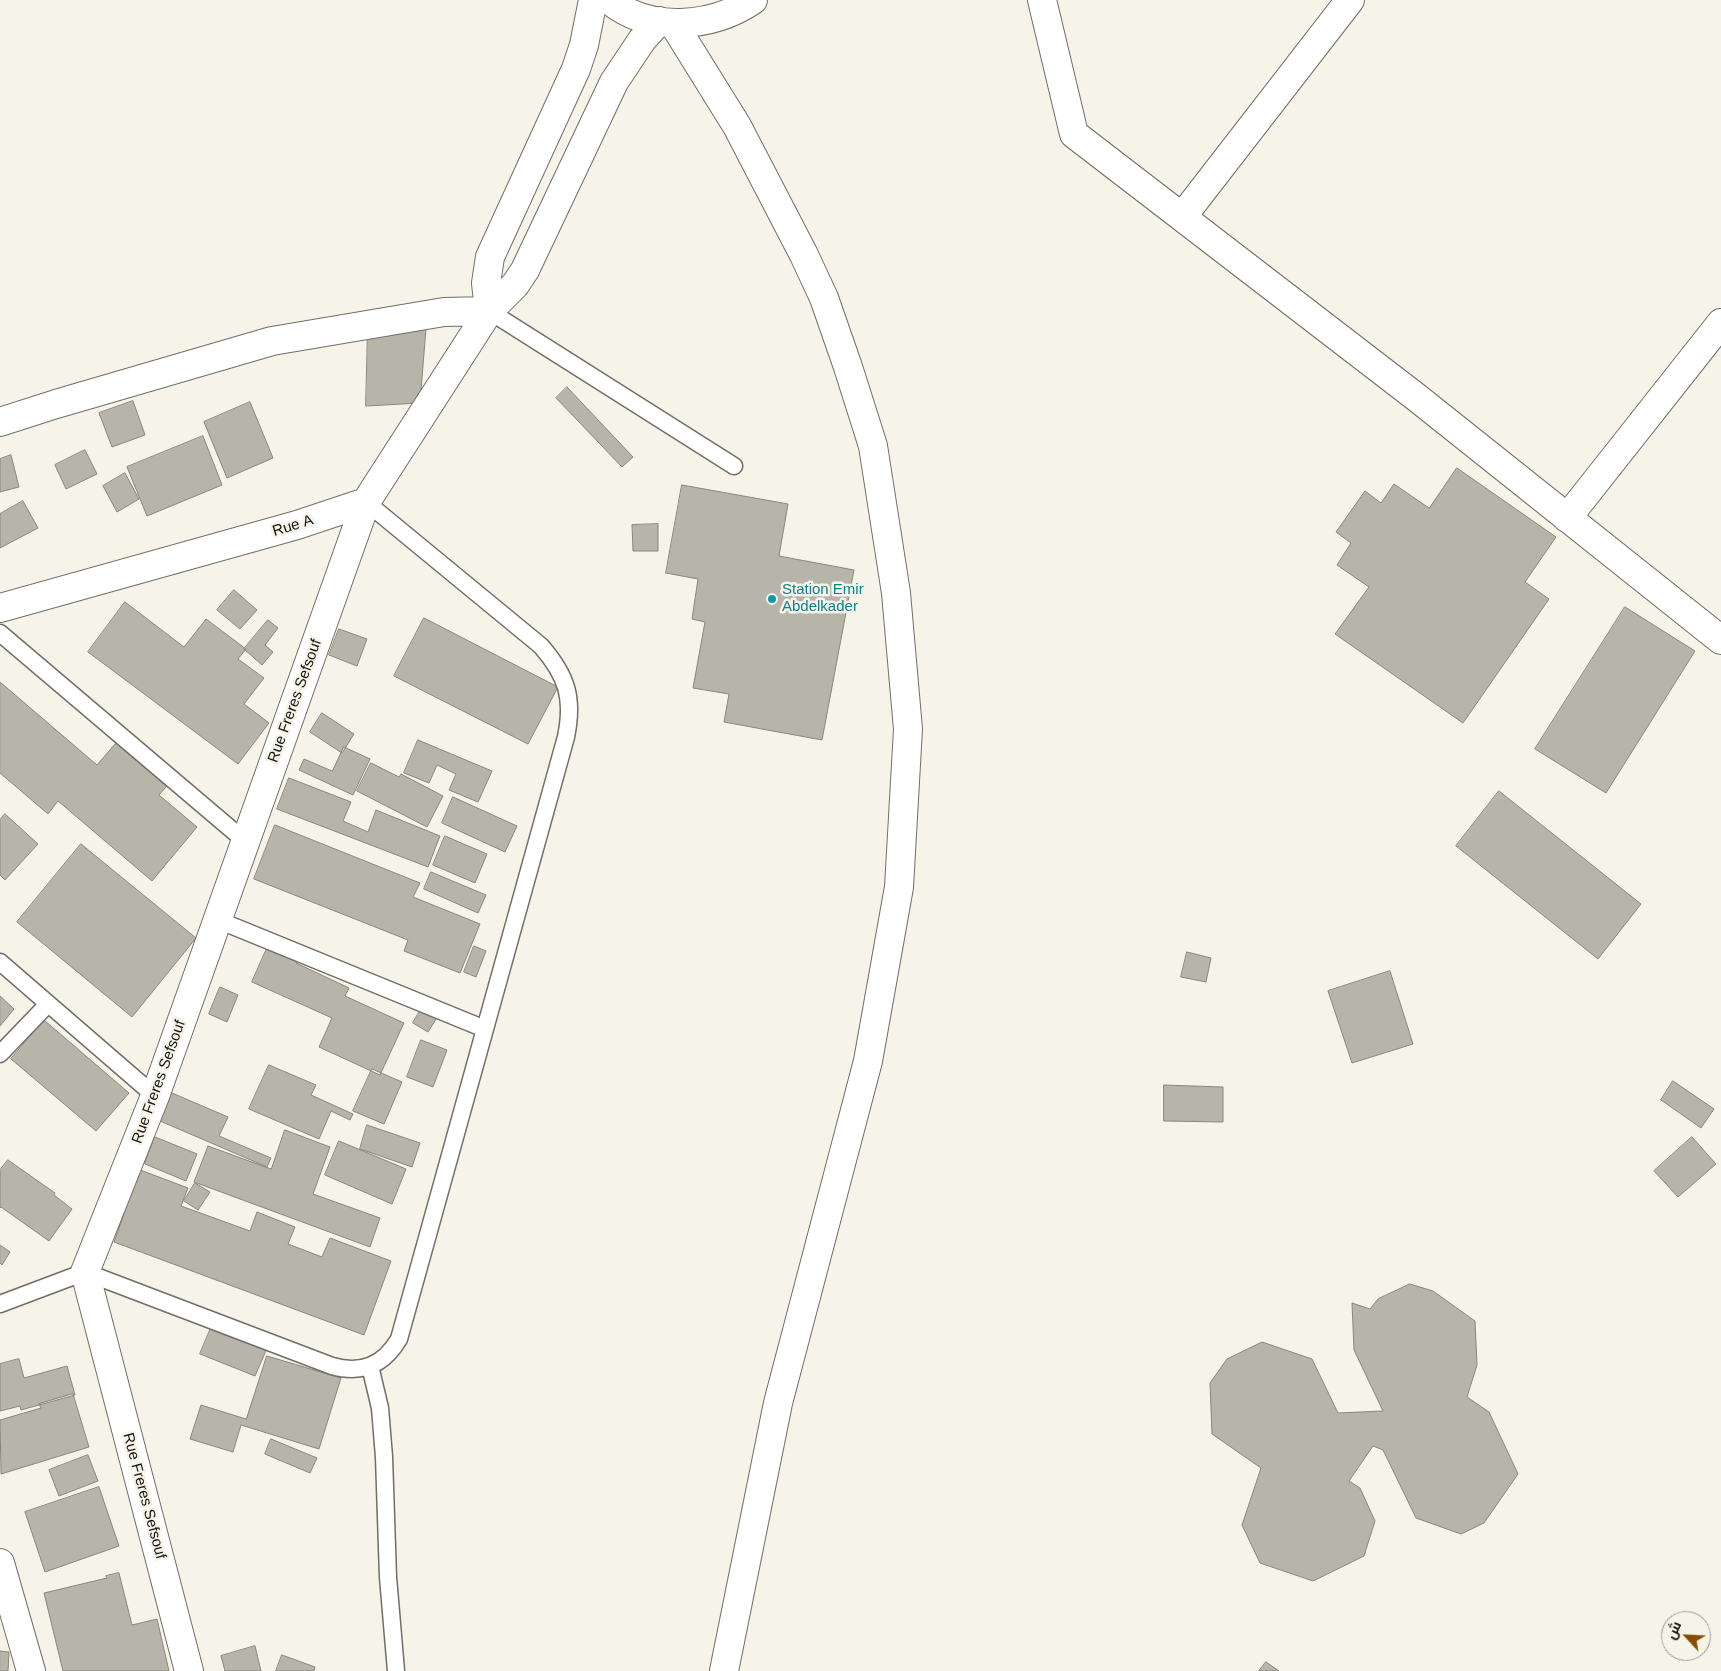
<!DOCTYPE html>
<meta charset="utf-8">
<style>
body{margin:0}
#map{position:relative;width:1721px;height:1671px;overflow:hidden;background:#f6f3e9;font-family:Helvetica,Cairo,sans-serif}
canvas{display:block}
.north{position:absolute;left:1661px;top:1611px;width:50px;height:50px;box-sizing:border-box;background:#f6f3e9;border:1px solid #9c9a93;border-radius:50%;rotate:295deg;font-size:14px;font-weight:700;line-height:20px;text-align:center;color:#151411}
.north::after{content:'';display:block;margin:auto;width:18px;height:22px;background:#874e03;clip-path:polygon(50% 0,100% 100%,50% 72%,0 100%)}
</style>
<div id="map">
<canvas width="1721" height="1671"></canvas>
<div class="north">ش</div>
</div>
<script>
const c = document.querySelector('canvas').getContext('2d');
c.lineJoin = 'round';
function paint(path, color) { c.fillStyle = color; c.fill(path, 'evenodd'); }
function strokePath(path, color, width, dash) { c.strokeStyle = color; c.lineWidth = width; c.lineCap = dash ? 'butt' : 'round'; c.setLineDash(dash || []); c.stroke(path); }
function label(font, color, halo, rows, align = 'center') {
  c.font = font + ' Helvetica,sans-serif'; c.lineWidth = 5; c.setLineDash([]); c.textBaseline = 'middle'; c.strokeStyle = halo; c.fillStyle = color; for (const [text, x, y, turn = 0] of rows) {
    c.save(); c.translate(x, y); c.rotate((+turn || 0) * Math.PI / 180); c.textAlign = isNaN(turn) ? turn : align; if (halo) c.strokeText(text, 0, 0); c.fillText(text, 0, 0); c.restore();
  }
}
const building = new Path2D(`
 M 368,327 L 426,328 L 420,403 L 366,406 Z
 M 567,387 L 633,457 L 622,467 L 556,398 Z
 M 133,401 L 145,435 L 112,447 L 99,413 Z
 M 250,402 L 273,458 L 227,478 L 204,422 Z
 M 203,436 L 222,485 L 147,516 L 127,467 Z
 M 85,450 L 97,474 L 66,489 L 55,465 Z
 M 11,455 L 19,487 L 0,492 L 0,459 Z
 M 1457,468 L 1556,537 L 1525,582 L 1549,599 L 1463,723 L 1335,634 L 1369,587 L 1337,565 L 1351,543 L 1336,532 L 1365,491 L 1381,503 L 1394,484 L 1429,508 Z
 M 125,473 L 139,499 L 117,512 L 103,486 Z
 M 682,485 L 788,504 L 779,556 L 854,570 L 822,740 L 724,722 L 729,694 L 693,688 L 705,622 L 692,619 L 698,579 L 666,573 Z
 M 23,501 L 38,528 L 0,548 L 0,514 Z
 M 658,524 L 658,551 L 633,551 L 632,525 Z
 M 234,590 L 257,610 L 240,629 L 217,610 Z
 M 125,602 L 184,647 L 206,619 L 246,649 L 238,659 L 264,678 L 244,704 L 269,723 L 238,764 L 88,652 Z
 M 1625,607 L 1695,651 L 1606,793 L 1535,749 Z
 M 424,618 L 558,687 L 528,744 L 394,676 Z
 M 268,620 L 278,628 L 265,645 L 273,652 L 262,665 L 244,649 Z
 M 339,629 L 367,639 L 357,666 L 329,655 Z
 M 0,682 L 97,765 L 121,737 L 172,780 L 159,795 L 197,827 L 152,881 L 58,801 L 48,814 L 0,773 Z
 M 322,713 L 354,734 L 342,753 L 310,732 Z
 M 418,740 L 492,771 L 478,802 L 449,790 L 456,774 L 437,765 L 429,783 L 404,773 Z
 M 344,747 L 370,759 L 353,795 L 299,770 L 304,759 L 332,771 Z
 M 371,763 L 399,777 L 401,774 L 443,796 L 427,827 L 357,791 Z
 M 289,778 L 351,802 L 343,821 L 368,832 L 376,810 L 440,836 L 428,867 L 277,809 Z
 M 1499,791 L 1641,904 L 1598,959 L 1456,846 Z
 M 453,797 L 517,826 L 505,852 L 442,823 Z
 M 5,814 L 38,844 L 5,880 L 0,875 L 0,820 Z
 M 275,825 L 420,883 L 413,897 L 480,924 L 460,973 L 404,951 L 408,940 L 254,879 Z
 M 445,836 L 487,854 L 475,883 L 433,865 Z
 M 81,844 L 196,938 L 132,1017 L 17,922 Z
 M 431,872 L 486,895 L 478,913 L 424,889 Z
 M 268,946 L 298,959 L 296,963 L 349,988 L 345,996 L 404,1023 L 380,1075 L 319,1047 L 332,1018 L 252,982 Z
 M 474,946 L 486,951 L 476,977 L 464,972 Z
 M 1187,952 L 1211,958 L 1206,982 L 1181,977 Z
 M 1390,971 L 1413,1044 L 1352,1063 L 1328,991 Z
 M 220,987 L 238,995 L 227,1022 L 209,1014 Z
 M 0,996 L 14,1009 L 0,1026 Z
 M 422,1007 L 438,1016 L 428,1032 L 413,1023 Z
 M 44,1020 L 129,1093 L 96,1131 L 11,1059 Z
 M 421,1040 L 447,1050 L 433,1087 L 407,1077 Z
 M 269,1065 L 316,1085 L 311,1095 L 353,1114 L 350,1120 L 331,1111 L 319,1139 L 249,1109 Z
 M 372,1069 L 402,1082 L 384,1124 L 353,1111 Z
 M 1673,1081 L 1714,1109 L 1701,1128 L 1661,1100 Z
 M 1164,1085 L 1223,1087 L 1223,1122 L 1164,1121 Z
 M 172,1093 L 228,1117 L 219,1136 L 271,1158 L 267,1167 L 160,1121 Z
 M 367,1125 L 420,1143 L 412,1167 L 360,1149 Z
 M 285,1130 L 330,1147 L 313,1194 L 380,1218 L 370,1247 L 194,1182 L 208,1146 L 271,1169 Z
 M 155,1137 L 197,1154 L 186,1181 L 145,1164 Z
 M 1692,1137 L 1716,1164 L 1678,1197 L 1654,1171 Z
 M 339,1141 L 406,1169 L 392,1204 L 325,1175 Z
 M 8,1160 L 55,1193 L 54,1195 L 72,1209 L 49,1241 L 1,1207 L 0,1208 L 0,1170 Z
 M 135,1168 L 188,1188 L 181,1206 L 250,1231 L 257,1212 L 295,1227 L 288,1244 L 322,1257 L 330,1238 L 391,1261 L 364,1335 L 114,1242 L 125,1211 L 120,1209 Z
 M 195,1183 L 210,1192 L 198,1210 L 184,1201 Z
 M 0,1245 L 10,1252 L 2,1265 L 0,1263 Z
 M 1410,1284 L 1433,1291 L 1475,1321 L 1477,1365 L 1467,1397 L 1489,1412 L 1518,1474 L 1484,1523 L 1461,1534 L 1416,1518 L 1383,1450 L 1373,1446 L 1349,1481 L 1360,1488 L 1375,1521 L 1364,1556 L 1313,1581 L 1260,1563 L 1242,1525 L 1261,1468 L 1212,1434 L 1210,1383 L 1227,1359 L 1262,1342 L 1312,1359 L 1338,1413 L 1383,1411 L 1354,1350 L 1352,1303 L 1370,1309 L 1378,1299 Z
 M 213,1323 L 268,1346 L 255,1376 L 200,1354 Z
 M 267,1356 L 341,1378 L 319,1449 L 241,1425 L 233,1452 L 190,1439 L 201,1405 L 246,1419 Z
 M 19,1359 L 24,1378 L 67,1366 L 75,1395 L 21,1410 L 20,1406 L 0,1411 L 0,1364 Z
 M 73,1394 L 89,1447 L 1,1474 L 0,1420 L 41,1408 L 39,1404 Z
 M 271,1439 L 317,1458 L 310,1473 L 265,1454 Z
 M 88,1455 L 98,1481 L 59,1496 L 49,1470 Z
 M 99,1487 L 119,1546 L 45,1572 L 25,1512 Z
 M 119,1573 L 132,1625 L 157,1619 L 169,1671 L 63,1671 L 44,1593 L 107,1578 L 106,1576 Z
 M 255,1646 L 261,1671 L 225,1671 L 221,1656 Z
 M 0,1651 L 9,1652 L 8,1671 L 0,1671 Z
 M 282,1655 L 315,1667 L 314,1671 L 276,1671 Z
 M 1266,1662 L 1279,1671 L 1259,1671 Z`);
paint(building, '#b7b4aa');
strokePath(building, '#89867d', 1);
const service = new Path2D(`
 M 489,311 L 734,466
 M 0,633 L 245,841
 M 218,920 L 485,1029
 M 0,962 L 155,1096
 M 0,1054 L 48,1004
 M 0,1304 L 85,1272 L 332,1366 C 361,1374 383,1366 399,1339 L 566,737 C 574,698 567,676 541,646 L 366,502
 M 370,1366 L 380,1408 L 384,1457 L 388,1577 L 396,1671`);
const minor = new Path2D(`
 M 1042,0 L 1074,134 L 1416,397 L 1721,640
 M 1182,217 L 1350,0
 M 1567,518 L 1721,323`);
const tertiary = new Path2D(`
 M 189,1671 L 85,1272 L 155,1096 L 366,502`);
const secondary = new Path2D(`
 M 489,311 L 486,283 L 490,257 L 576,69 L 584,45 L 593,0
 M 0,422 L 56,404 L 272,341 L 444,312 L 489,311
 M 0,608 L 297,525 L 366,502 L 489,311 L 515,285 L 525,270 L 614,82 L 642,40 L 659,21
 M 0,1563 L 31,1671`);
const primary = new Path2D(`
 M 609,0 C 649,33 712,28 753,0`);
const trunk = new Path2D(`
 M 673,23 L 737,126 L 804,255 L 824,298 L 848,367 L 873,446 L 896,593 L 908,729 L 899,887 L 868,1061 L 778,1403 L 724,1671`);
strokePath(service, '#706e65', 19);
strokePath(minor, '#706e65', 30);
strokePath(tertiary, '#706e65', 30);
strokePath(secondary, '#706e65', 30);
strokePath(primary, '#706e65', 30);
strokePath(trunk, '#706e65', 30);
strokePath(service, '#fff', 16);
strokePath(minor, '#fff', 28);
strokePath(tertiary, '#fff', 28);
strokePath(secondary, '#fff', 28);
strokePath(primary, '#fff', 28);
strokePath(trunk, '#fff', 28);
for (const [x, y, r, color] of [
 [772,599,5,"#0f9aa8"]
]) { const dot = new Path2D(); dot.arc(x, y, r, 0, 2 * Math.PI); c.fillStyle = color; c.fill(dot); strokePath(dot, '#f6f3e9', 2); }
label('15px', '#151411', '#f6f3e9', [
 ["Rue A",293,526,-17],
 ["Rue Freres Sefsouf",295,701,-70],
 ["Rue Freres Sefsouf",159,1082,-70],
 ["Rue Freres Sefsouf",144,1496,75]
]);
label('15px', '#0d838f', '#f6f3e9', [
 ["Station Emir",782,590],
 ["Abdelkader",782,607]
], 'left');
</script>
